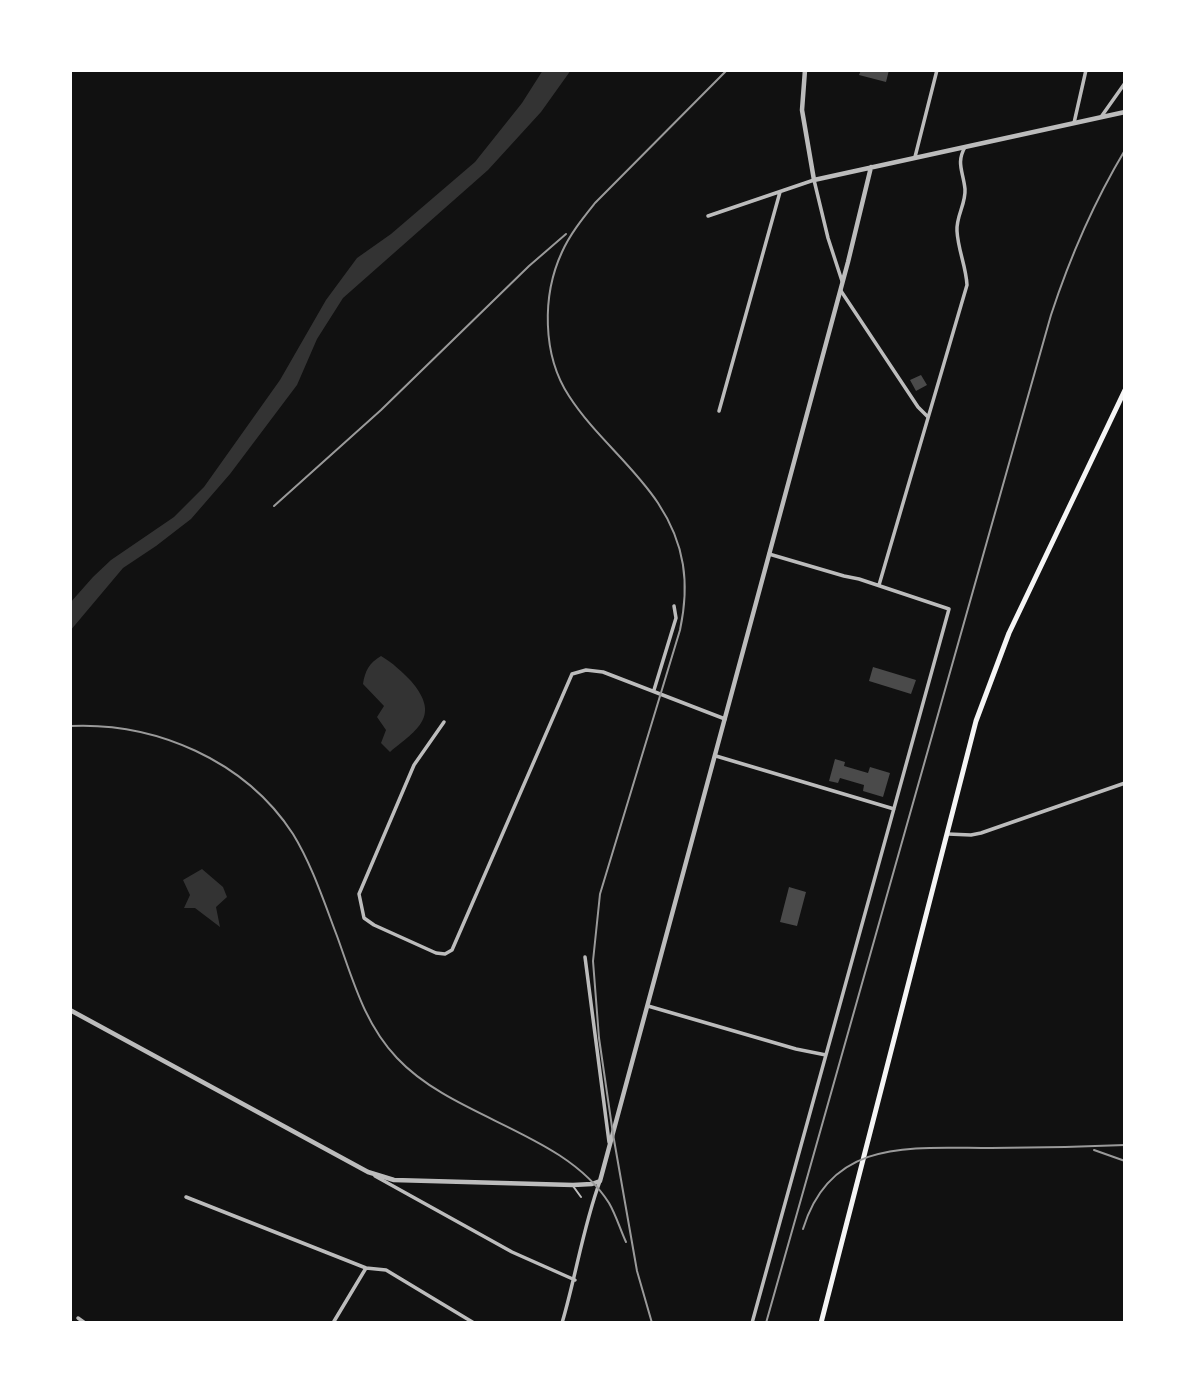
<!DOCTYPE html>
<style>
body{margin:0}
#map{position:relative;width:1195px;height:1393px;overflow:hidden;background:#111;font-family:"Nunito Sans",sans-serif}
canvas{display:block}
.frame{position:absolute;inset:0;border:72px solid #fff;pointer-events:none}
</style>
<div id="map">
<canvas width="1195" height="1393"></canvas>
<div class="frame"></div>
</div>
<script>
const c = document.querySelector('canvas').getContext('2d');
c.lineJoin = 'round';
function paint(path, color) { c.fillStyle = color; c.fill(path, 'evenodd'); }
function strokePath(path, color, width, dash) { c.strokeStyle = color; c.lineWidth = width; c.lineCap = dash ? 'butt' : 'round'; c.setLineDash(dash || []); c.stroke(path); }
paint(new Path2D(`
 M 543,70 L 571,70 L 541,112 L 488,170 L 343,298 L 317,339 L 297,385 L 230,474 L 191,519 L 156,546 L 123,568 L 70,631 L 70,603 L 93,577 L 111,560 L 174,517 L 204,487 L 280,380 L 326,300 L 357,258 L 391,234 L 475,162 L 522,103 Z
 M 381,656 C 393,663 401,671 411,681 C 441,716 418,729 390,752 L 381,743 L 386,730 L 377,717 L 384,706 L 363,684 C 365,671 369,663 381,656 Z
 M 202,869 L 223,887 L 227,897 L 216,907 L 220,927 L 195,908 L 184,908 L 190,895 L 183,880 Z`), '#333');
strokePath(new Path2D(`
 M 1124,488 L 1125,488`), '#333', 2);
paint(new Path2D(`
 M 861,70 L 889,70 L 886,82 L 859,75 Z
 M 921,375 L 927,385 L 916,391 L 910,380 Z
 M 873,667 L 916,680 L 911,694 L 869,681 Z
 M 835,759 L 845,762 L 844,766 L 868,773 L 870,767 L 890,773 L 883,797 L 863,791 L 864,785 L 840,778 L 838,783 L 829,781 Z
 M 789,887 L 806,892 L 797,926 L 780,922 Z`), '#4a4a4a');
strokePath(new Path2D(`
 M 573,1186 L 581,1197`), '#bcbcbc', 2);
strokePath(new Path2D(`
 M 1101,117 L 1125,83
 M 1074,123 L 1086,70
 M 915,157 L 937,70
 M 708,216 L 814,180 L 828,238 L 842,281
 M 841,291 L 918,407 L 928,417
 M 719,411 L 780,192
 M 879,585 L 967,285 C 966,266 958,250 957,231 C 956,216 966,204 965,189 C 963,171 956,163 965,147
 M 654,690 L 676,618 L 674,606
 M 444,722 L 414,765 L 359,894 L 364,918 L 374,925 L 436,953 L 445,954 L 452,950 L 572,674 L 586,670 L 603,672 L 725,719
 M 716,756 L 894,809
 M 948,834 L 971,835 L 981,833 L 1125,783
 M 585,957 L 609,1142
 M 648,1006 L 796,1049 L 826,1055
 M 375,1176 L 512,1252 L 575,1280
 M 186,1197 L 366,1268 L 386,1270 L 474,1323
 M 78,1318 L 85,1323
 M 333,1323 L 366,1268
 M 562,1323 C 576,1276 583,1227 600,1181
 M 752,1323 L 949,609 L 859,579 L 844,576 L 769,554`), '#bcbcbc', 3.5);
strokePath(new Path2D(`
 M 805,70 L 802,110 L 814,180 L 1125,112
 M 70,1010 L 368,1172 L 394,1180 L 573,1185 L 592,1184 L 600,1181 L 848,262 L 871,167`), '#bcbcbc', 4.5);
strokePath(new Path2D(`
 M 821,1323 L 976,721 L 1009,633 L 1125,390`), '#f5f5f5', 5);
strokePath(new Path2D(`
 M 274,506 L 381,410 L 529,266 L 566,234
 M 70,726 C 155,722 245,760 293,834 C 312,865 324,902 337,936 C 353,980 364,1023 397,1058 C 454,1119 564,1132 609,1203 C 616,1215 620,1229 626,1242
 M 1094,1150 L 1125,1161
 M 803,1229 C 831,1137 912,1148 991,1148 C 1035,1148 1080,1147 1125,1145
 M 652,1323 L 637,1271 L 613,1134 L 599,1038 L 593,961 L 600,894 L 680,630 C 690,583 685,544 658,503 C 633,465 594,435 569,396 C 542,355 542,295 562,252 C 570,234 583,218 595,203 L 727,70
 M 766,1323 L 1051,315 C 1070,257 1094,202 1125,150`), '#9a9a9a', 2);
</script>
